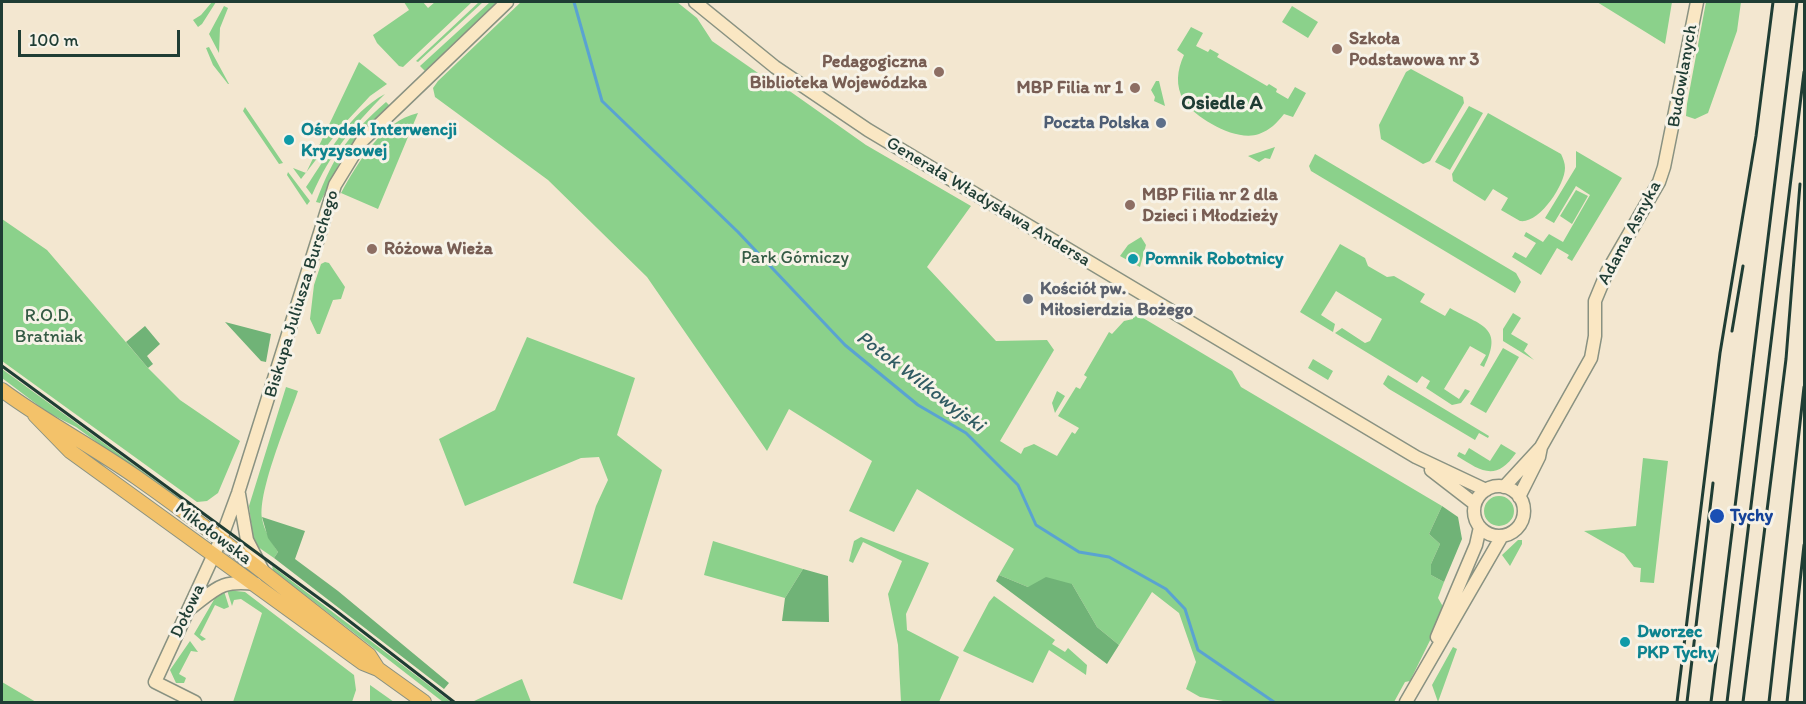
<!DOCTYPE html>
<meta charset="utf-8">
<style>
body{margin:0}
#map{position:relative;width:1806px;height:704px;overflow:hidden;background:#f3e7d0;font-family:Itim,sans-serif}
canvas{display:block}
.frame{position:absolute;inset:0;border:3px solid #1f3d34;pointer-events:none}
.scale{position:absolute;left:18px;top:30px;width:162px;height:27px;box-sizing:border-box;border:3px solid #1f3d34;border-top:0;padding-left:8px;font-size:18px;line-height:21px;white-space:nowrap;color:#1f3d34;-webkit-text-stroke:4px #f7f3e8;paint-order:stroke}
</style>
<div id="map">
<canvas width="1806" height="704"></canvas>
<div class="frame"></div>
<div class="scale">100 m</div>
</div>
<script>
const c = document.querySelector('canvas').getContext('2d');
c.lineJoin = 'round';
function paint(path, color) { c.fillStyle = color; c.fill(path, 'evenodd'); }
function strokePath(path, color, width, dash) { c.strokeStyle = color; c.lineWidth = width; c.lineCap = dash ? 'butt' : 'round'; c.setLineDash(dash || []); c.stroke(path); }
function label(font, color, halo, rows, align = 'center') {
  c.font = font + ' Itim,sans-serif'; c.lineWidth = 6; c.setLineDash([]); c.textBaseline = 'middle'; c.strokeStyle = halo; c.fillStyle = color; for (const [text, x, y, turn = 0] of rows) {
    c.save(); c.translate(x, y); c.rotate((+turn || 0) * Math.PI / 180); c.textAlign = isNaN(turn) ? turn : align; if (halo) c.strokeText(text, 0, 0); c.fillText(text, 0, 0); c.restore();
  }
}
paint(new Path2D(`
 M 212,2 L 216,2 L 202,24 L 198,27 L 193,20 L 201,15 Z
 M 404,2 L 423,2 L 428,8 L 435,2 L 472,2 L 403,67 L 399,66 L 377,43 L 373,35 L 409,10 Z
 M 479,2 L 483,2 L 418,62 L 416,61 Z
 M 490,2 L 498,2 L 425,71 L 420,66 Z
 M 521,2 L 677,2 L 697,18 L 712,41 L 758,73 L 774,80 L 866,145 L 971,206 L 927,267 L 996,341 L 1047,340 L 1054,350 L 1000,441 L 1021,454 L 1024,448 L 1034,444 L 1057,456 L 1072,432 L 1075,434 L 1079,428 L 1058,416 L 1076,387 L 1080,389 L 1087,377 L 1084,375 L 1109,332 L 1112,334 L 1124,321 L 1133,319 L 1133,312 L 1232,371 L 1241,387 L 1442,506 L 1429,534 L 1440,544 L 1431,564 L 1431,575 L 1444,582 L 1438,598 L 1445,610 L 1410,681 L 1405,682 L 1394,702 L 1229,702 L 1200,697 L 1186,689 L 1196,662 L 1179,613 L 1152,592 L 1119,645 L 1097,627 L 1072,584 L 1028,587 L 999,575 L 1014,549 L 917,489 L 894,532 L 849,511 L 872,461 L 789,409 L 767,451 L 647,277 L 548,180 L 435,97 L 433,88 L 438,81 Z
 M 1597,2 L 1672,2 L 1665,44 Z
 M 1706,2 L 1741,2 L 1737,31 L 1708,113 L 1695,119 L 1686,116 L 1687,104 Z
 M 224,6 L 228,8 L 220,28 L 219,53 L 209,34 Z
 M 1292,6 L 1318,22 L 1308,38 L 1282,22 Z
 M 1191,27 L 1203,33 L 1196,46 L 1208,52 L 1210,49 L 1219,54 L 1217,57 L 1267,86 L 1269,84 L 1277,89 L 1276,92 L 1288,99 L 1295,87 L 1306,93 L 1293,117 L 1284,114 C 1277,123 1270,130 1259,134 C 1236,142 1197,119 1184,101 C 1175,86 1177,70 1184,55 L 1177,50 Z
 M 209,47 L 229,84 L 228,84 L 213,65 L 206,48 Z
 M 359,62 L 387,84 L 370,96 L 343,125 L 301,179 L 293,168 L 306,173 Z
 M 1411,69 L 1463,97 L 1464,103 L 1430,161 L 1423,164 L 1381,139 L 1379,125 L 1406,72 Z
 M 1156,81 L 1159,81 L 1165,106 L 1154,101 L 1155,97 L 1151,90 Z
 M 385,94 C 352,127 331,152 312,195 L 306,187 C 328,155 349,113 385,94 Z
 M 386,102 L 390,106 L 343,156 L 320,203 L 316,202 C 335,153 347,137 386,102 Z
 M 1469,106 L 1483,113 L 1450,170 L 1435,162 Z
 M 245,107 L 283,163 L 279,164 L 245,114 L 243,111 Z
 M 418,113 L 378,209 L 341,193 C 357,164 382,121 418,113 Z
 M 1488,113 L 1561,154 C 1563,158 1565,163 1565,168 C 1565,185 1539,224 1520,221 L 1501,210 L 1508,198 L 1493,189 L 1485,201 L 1453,181 L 1452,174 Z
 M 1275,147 L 1270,159 L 1265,158 L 1259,162 L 1248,156 Z
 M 1576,151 L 1622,178 L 1572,261 L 1567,258 L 1569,255 L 1557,248 L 1541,275 L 1512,257 L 1515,252 L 1526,258 L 1536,243 L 1524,236 L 1526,232 L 1543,242 L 1549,234 L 1563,242 L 1590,195 L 1576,186 L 1554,223 L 1545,218 L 1576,167 Z
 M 1315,154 L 1516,273 L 1521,282 L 1515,293 L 1311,171 L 1309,166 Z
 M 288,172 L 310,201 L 307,205 L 287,175 Z
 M 1576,190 L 1588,196 L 1572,224 L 1560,216 Z
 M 2,219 L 47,250 L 148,368 L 180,400 L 240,441 L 218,493 L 207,501 L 197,502 L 2,361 Z
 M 1141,237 L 1146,245 L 1140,267 L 1120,256 L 1128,245 Z
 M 1340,244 L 1365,258 L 1368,266 L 1387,277 L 1394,276 L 1425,294 L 1420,302 L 1445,316 L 1450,308 C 1482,326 1504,327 1484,367 L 1480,365 L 1486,355 L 1470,346 L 1444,389 L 1459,399 L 1465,389 L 1470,391 L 1461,403 L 1452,405 L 1426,388 L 1430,381 L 1422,376 L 1417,383 L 1335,333 L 1342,328 L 1365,343 L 1370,341 L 1382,319 L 1336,291 L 1321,315 L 1335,324 L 1333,332 L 1300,312 Z
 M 325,262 L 329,263 L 345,287 L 341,299 L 333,300 L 320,334 L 317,334 L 310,319 L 314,285 L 321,264 Z
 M 1513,313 L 1521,318 L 1511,334 L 1528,344 L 1524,351 L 1534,360 L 1503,341 L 1503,329 Z
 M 527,337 L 635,378 L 617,435 L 662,470 L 622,600 L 573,583 L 596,506 L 608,480 L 599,457 L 581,458 L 465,506 L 439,439 L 495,410 Z
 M 1503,348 L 1519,357 L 1486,413 L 1470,404 Z
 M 1313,359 L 1333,371 L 1328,380 L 1308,368 Z
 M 2,369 L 189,505 L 187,508 L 76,427 L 47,412 L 2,378 Z
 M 1388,375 L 1489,436 L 1488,438 L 1479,433 L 1475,440 L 1389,389 L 1383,384 Z
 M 286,387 L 298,391 C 288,420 258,491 262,518 C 264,531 271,541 278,552 L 274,558 L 258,547 L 253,537 L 249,506 Z
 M 1057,391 L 1065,396 L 1055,413 L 1052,403 Z
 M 1501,444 L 1516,453 C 1496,482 1481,471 1457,456 L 1459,452 L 1465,455 L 1469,448 L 1490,461 Z
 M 1643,458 L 1668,461 L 1654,583 L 1640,582 L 1641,568 L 1634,567 L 1624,554 L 1584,531 L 1636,526 Z
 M1484 511a15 15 0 1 1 30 0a15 15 0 1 1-30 0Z
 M 861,537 L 929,563 L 906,614 L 907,630 L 959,657 L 939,702 L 901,702 L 898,645 L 888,594 L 902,561 L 863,542 L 853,563 L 849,561 L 854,541 Z
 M 1518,540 L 1522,540 L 1522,544 L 1510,566 L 1502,555 Z
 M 713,541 L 803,569 L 785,598 L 704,575 Z
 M 272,566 L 451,702 L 443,702 L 273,570 Z
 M 227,590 L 245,592 L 354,675 L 356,690 L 352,702 L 233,702 L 262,613 L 241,599 L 234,600 L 232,606 Z
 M 224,591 L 229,607 L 224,609 L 215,605 L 200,635 L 206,639 L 202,641 L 194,634 L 215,598 Z
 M 994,596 L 1055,640 L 1052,644 L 1065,652 L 1068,648 L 1087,665 L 1086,675 L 1049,650 L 1033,683 L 963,651 L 989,602 Z
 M 190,641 L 198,652 L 191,651 L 179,674 L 186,678 L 184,683 L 176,683 L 170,670 Z
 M 1453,647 L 1457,649 L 1438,702 L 1432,685 Z
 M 522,679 L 531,702 L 472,702 L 515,682 Z
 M 2,682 L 36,702 L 2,702 Z
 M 370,685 L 394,702 L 370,702 Z`), '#8bd18b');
paint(new Path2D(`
 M 225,322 L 271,334 L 266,362 L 261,361 Z
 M 145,326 L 160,344 L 147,356 L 153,364 L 148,368 L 126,342 Z
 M 1442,506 L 1458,517 L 1462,539 L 1444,582 L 1431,575 L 1431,564 L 1440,544 L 1429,534 Z
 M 262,517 L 305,531 L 295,559 L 338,591 L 449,683 L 444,689 L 274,558 L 278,552 L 268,538 Z
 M 803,569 L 828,576 L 829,622 L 782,621 L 785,598 Z
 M 999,575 L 1028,587 L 1046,577 L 1072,584 L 1097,627 L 1119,645 L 1107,664 L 996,581 Z`), '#70b377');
strokePath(new Path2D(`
 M 574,2 L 602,101 L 738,232 L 845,345 L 918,405 L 966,433 L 1018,485 L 1036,525 L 1079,552 L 1109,557 L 1166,589 L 1185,609 L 1198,650 L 1274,702`), '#5aa3d1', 3);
const secondary = new Path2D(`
 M 695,2 L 775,67 L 868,130 L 1416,457 L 1486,490
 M 1431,470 L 1475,504
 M1474 511a25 25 0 1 1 50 0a25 25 0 1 1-50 0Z
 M 1504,487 L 1540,448
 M 239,494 L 247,540 L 263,571
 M 1519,497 L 1539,457 L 1541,447 L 1591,358 L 1595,336 L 1595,301 L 1607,272 L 1659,182 L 1664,167 L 1697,2
 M 192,607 C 218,587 222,580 256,584
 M 1437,637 L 1476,545 L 1480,527
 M 195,702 L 155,682 L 221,539 L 238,493 L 335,185 L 362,141 L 507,2
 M 1406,702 L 1502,536`);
const primary = new Path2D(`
 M 2,390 C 45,422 92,446 136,477 C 216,533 292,595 369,655 L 378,669
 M 35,415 L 70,451 L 363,663 L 378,669 L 424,702`);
strokePath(secondary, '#899282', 15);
strokePath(primary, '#899282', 16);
strokePath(secondary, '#fae7c3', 12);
strokePath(primary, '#f3c26a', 14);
strokePath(new Path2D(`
 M 1732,331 L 1743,266
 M 2,366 L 335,610 L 454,702
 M 1677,702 L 1720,353 L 1756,136 L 1773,2
 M 1687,702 L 1713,483
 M 1711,702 L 1797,2
 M 1727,702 L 1804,72
 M 1743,702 L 1786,359 L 1800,184
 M 1769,702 L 1804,387
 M 1787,702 L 1804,545`), '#1f3d34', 3);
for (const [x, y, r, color] of [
 [1337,49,6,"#8d6e63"],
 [939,72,6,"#8d6e63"],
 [1135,88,6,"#8d6e63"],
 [1161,123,6,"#5c6f8a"],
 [289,140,6,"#0f9aa8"],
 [1130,205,6,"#8d6e63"],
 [372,249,6,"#8d6e63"],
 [1133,259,6,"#0f9aa8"],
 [1028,299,6,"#6b7280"],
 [1717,516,8,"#1a4fb4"],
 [1625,642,6,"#0f9aa8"]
]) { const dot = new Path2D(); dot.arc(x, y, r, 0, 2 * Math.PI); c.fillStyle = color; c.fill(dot); strokePath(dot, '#f7f3e8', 2); }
label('bold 18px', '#785e54', '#f7f3e8', [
 ["Szkoła",1349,39],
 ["Podstawowa nr 3",1349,60],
 ["Pedagogiczna",927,62,"right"],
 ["Biblioteka Wojewódzka",927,83,"right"],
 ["MBP Filia nr 1",1123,88,"right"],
 ["MBP Filia nr 2 dla",1142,195],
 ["Dzieci i Młodzieży",1142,216],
 ["Różowa Wieża",384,249]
], 'left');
label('18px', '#1f3d34', '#f7f3e8', [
 ["Budowlanych",1683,76,-80],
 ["Generała Władysława Andersa",988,202,31],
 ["Adama Asnyka",1630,233,-62],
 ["Biskupa Juliusza Burschego",302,294,-73],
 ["Mikołowska",213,534,37],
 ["Dołowa",188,611,-65]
]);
label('bold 18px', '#4e5e75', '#f7f3e8', [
 ["Poczta Polska",1149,123]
], 'right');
label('bold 18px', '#0d838f', '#f7f3e8', [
 ["Ośrodek Interwencji",301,130],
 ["Kryzysowej",301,151],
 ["Pomnik Robotnicy",1145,259],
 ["Dworzec",1637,632],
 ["PKP Tychy",1637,653]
], 'left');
label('18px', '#355b45', '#f7f3e8', [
 ["Park Górniczy",795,258],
 ["R.O.D.",49,316],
 ["Bratniak",49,337]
]);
label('bold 18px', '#5b616d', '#f7f3e8', [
 ["Kościół pw.",1040,289],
 ["Miłosierdzia Bożego",1040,310]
], 'left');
label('bold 18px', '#164399', '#f7f3e8', [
 ["Tychy",1730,516]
], 'left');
label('bold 20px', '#1f3d34', '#f7f3e8', [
 ["Osiedle A",1222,104]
]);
label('italic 20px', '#315c63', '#f7f3e8', [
 ["Potok Wilkowyjski",920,382,37]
]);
</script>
